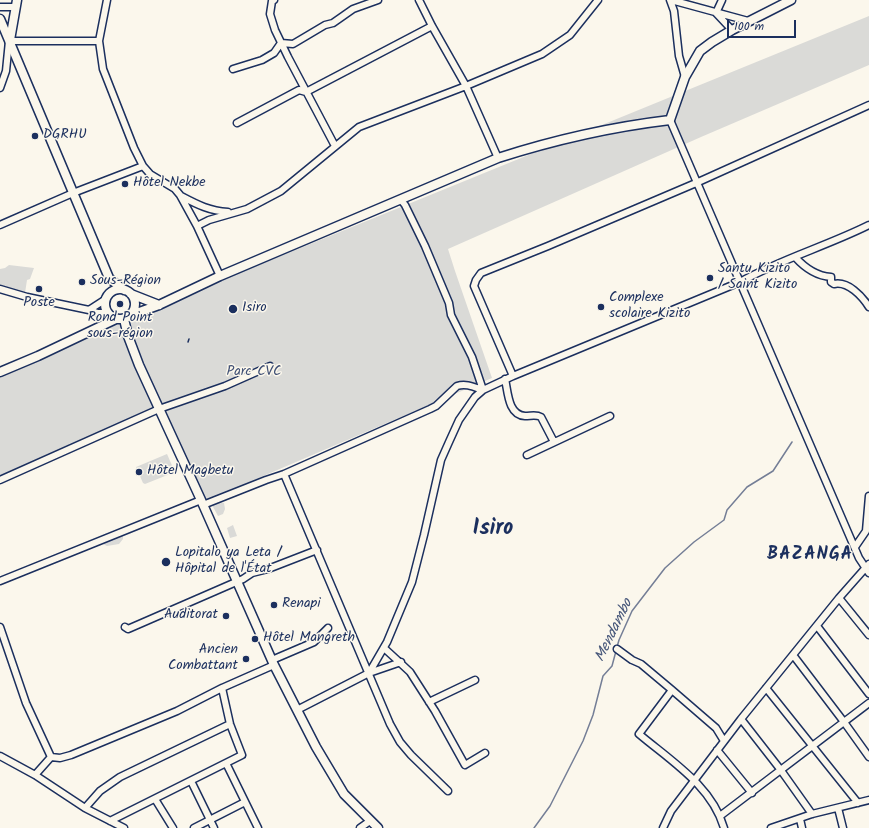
<!DOCTYPE html>
<meta charset="utf-8">
<style>
body{margin:0}
#map{position:relative;width:869px;height:828px;overflow:hidden;background:#fbf7ec;font-family:Kalam,sans-serif}
canvas{display:block}
.scale{position:absolute;left:727px;top:20px;width:69px;height:18px;box-sizing:border-box;border:2px solid #1b2f5e;border-top:0;padding-left:5px;font-size:12px;line-height:14px;white-space:nowrap;color:#1b2f5e;-webkit-text-stroke:3px #fbf7ec;paint-order:stroke}
</style>
<div id="map">
<canvas width="869" height="828"></canvas>
<div class="scale">100 m</div>
</div>
<script>
const c = document.querySelector('canvas').getContext('2d');
c.lineJoin = 'round';
function paint(path, color) { c.fillStyle = color; c.fill(path, 'evenodd'); }
function strokePath(path, color, width, dash) { c.strokeStyle = color; c.lineWidth = width; c.lineCap = dash ? 'butt' : 'round'; c.setLineDash(dash || []); c.stroke(path); }
function label(font, color, halo, rows, align = 'center') {
  c.font = font + ' Kalam,sans-serif'; c.lineWidth = 3; c.setLineDash([]); c.textBaseline = 'middle'; c.strokeStyle = halo; c.fillStyle = color; for (const [text, x, y, turn = 0] of rows) {
    c.save(); c.translate(x, y); c.rotate((+turn || 0) * Math.PI / 180); c.textAlign = isNaN(turn) ? turn : align; if (halo) c.strokeText(text, 0, 0); c.fillText(text, 0, 0); c.restore();
  }
}
paint(new Path2D(`
 M 869,16 L 869,65 L 701,137 L 448,249 L 455,271 L 492,378 L 198,504 L 159,409 L 0,481 L 0,372 L 173,300 Z
 M 9,265 L 34,268 L 30,279 L 27,280 L 25,293 L 0,286 L 0,269 L 5,268 Z
 M 167,454 L 174,470 L 170,474 L 145,484 L 143,483 L 136,467 Z
 M 220,502 L 224,503 L 225,509 L 223,514 L 218,516 L 212,505 Z
 M 233,525 L 237,536 L 230,538 L 227,528 Z
 M 123,535 L 123,539 L 119,544 L 107,546 L 103,544 Z`), '#dadad7');
strokePath(new Path2D(`
 M 617,647 L 619,640 L 632,611 L 665,568 L 694,542 L 724,520 L 727,510 L 747,487 L 773,471 L 792,442
 M 534,828 L 550,806 L 583,741 L 593,715 L 603,676 L 612,666 L 616,651`), '#747e96', 1.5);
const minor = new Path2D(`
 M 274,0 L 272,1 L 270,14 L 275,30 L 288,57 L 335,146
 M 419,0 L 432,26 L 466,86 L 498,158
 M 670,0 L 674,11 L 679,56 L 685,77
 M 671,0 L 748,21
 M 722,0 L 716,13 L 732,30
 M 0,7 L 16,7
 M 99,41 L 107,0
 M 233,69 L 262,60 L 274,53 L 281,43 L 293,44 L 325,25 L 333,23 L 353,9 L 378,0
 M 0,88 L 6,71 L 9,41 L 99,41 L 103,69 L 134,148 L 143,166 L 150,174 L 175,189 L 180,195 L 197,226 L 220,276
 M 670,120 L 859,558 L 869,573
 M 237,123 L 299,90 L 306,92 L 432,26
 M 181,196 C 198,205 210,211 228,212
 M 0,225 L 73,193 L 143,166
 M 197,226 L 209,220 L 247,209 L 281,191 L 359,127 L 466,86 L 542,54 L 570,35 L 598,0
 M 795,257 C 804,267 816,276 831,277 L 831,282 L 834,284 C 848,281 862,296 869,307
 M 0,289 L 27,297 L 89,310 L 98,313 L 107,313
 M 89,310 L 106,299
 M 513,376 L 740,282 C 781,259 827,246 869,225
 M 505,379 C 508,392 508,415 525,416 C 531,416 536,414 541,417 L 554,442
 M 527,455 L 610,416
 M 284,474 L 390,724 L 400,742 L 411,755 L 448,791
 M 0,480 L 159,409 L 225,386 L 270,366
 M 203,505 L 266,480 L 284,474 L 430,409 L 436,406 L 457,386 C 466,383 474,387 483,390 L 472,357 L 451,315 L 449,303 L 425,246 L 405,205 L 401,200
 M 855,547 L 866,531 L 869,496
 M 0,581 L 201,500
 M 839,598 L 869,635
 M 817,626 L 869,694
 M 0,627 L 26,703 L 51,757 L 60,758 L 71,755 L 177,711 L 222,688 L 274,665
 M 125,627 L 128,629 L 243,579 L 252,573 L 268,569 L 317,550
 M 384,648 L 396,659 L 410,672 L 435,711 L 465,765 L 485,753
 M 617,649 L 632,660 L 641,664 L 672,690 L 716,728 L 724,741
 M 793,655 L 844,722 L 869,757
 M 272,660 L 314,642 L 328,628
 M 369,673 L 401,662
 M 766,688 L 858,803
 M 672,690 L 639,734 C 671,761 712,786 724,828
 M 429,702 L 475,680
 M 297,710 L 369,673 L 387,642 L 412,582 L 424,535 L 441,460 L 449,442 L 459,420 L 475,397 L 483,390 L 513,376 L 474,286 L 476,280 L 481,273 L 548,246 L 696,183 L 869,105
 M 741,719 L 780,769 L 812,814
 M 717,750 L 752,793
 M 0,756 L 35,775 L 85,808 L 124,828
 M 226,763 L 258,828
 M 35,775 L 51,757
 M 191,781 L 214,828
 M 155,799 L 173,828
 M 85,808 L 100,791 L 120,777 L 230,724
 M 838,808 L 843,828
 M 720,816 L 869,703
 M 800,819 L 802,828
 M 110,821 L 242,755 L 230,724 L 222,688
 M 194,828 L 245,802
 M 360,828 L 370,821
 M 663,828 L 671,811 L 741,719 L 839,598 L 869,564
 M 771,828 L 812,814 L 869,800`);
const major = new Path2D(`
 M 0,19 L 109,278 L 124,290
 M 10,40 L 17,0
 M105 304a15 15 0 1 1 30 0a15 15 0 1 1-30 0Z
 M 131,294 L 159,305
 M 131,315 L 159,305 L 220,276 L 498,158 C 554,140 611,127 670,120 L 685,77 L 700,51 L 712,42 L 732,30 L 791,0
 M 124,319 L 128,336 L 139,365 L 201,500 L 274,665 L 316,747 L 344,794 L 378,828
 M 0,372 L 38,356 L 116,319`);
strokePath(minor, '#1b2f5e', 9);
strokePath(major, '#1b2f5e', 11);
strokePath(minor, '#fbf7ec', 6);
strokePath(major, '#fbf7ec', 8);
strokePath(new Path2D(`
 M 188,342 L 189,339`), '#1b2f5e', 1.5);
for (const [x, y, r, color] of [
 [35,136,4,"#1b2f5e"],
 [125,184,4,"#1b2f5e"],
 [710,278,4,"#1b2f5e"],
 [82,282,4,"#1b2f5e"],
 [39,289,4,"#1b2f5e"],
 [120,304,4,"#1b2f5e"],
 [601,307,4,"#1b2f5e"],
 [233,309,5,"#1b2f5e"],
 [139,472,4,"#1b2f5e"],
 [166,562,5,"#1b2f5e"],
 [274,605,4,"#1b2f5e"],
 [226,616,4,"#1b2f5e"],
 [255,639,4,"#1b2f5e"],
 [246,659,4,"#1b2f5e"]
]) { const dot = new Path2D(); dot.arc(x, y, r, 0, 2 * Math.PI); c.fillStyle = color; c.fill(dot); strokePath(dot, '#fbf7ec', 1.5); }
label('14px', '#1b2f5e', '#fbf7ec', [
 ["DGRHU",43,136],
 ["Hôtel Nekbe",133,184],
 ["Santu Kizito",718,270],
 ["/ Saint Kizito",718,286],
 ["Sous-Région",90,282],
 ["Complexe",609,299],
 ["scolaire Kizito",609,315],
 ["Poste",39,304,"center"],
 ["Isiro",242,309],
 ["Rond Point",120,319,"center"],
 ["sous-région",120,335,"center"],
 ["Hôtel Magbetu",147,472],
 ["Lopitalo ya Leta /",175,554],
 ["Hôpital de l'État",175,570],
 ["Renapi",282,605],
 ["Auditorat",218,616,"right"],
 ["Hôtel Mangreth",263,639],
 ["Ancien",238,651,"right"],
 ["Combattant",238,667,"right"]
], 'left');
label('14px', '#415176', '#fbf7ec', [
 ["Parc CVC",254,373]
]);
label('italic 15px', '#47577a', '#fbf7ec', [
 ["Mendambo",615,631,-64]
]);
c.letterSpacing = '1px';
label('bold 18px', '#1b2f5e', '#fbf7ec', [
 ["BAZANGA",810,556]
]);
c.letterSpacing = '0px';
label('bold 22px', '#1b2f5e', '#fbf7ec', [
 ["Isiro",493,530]
]);
</script>
